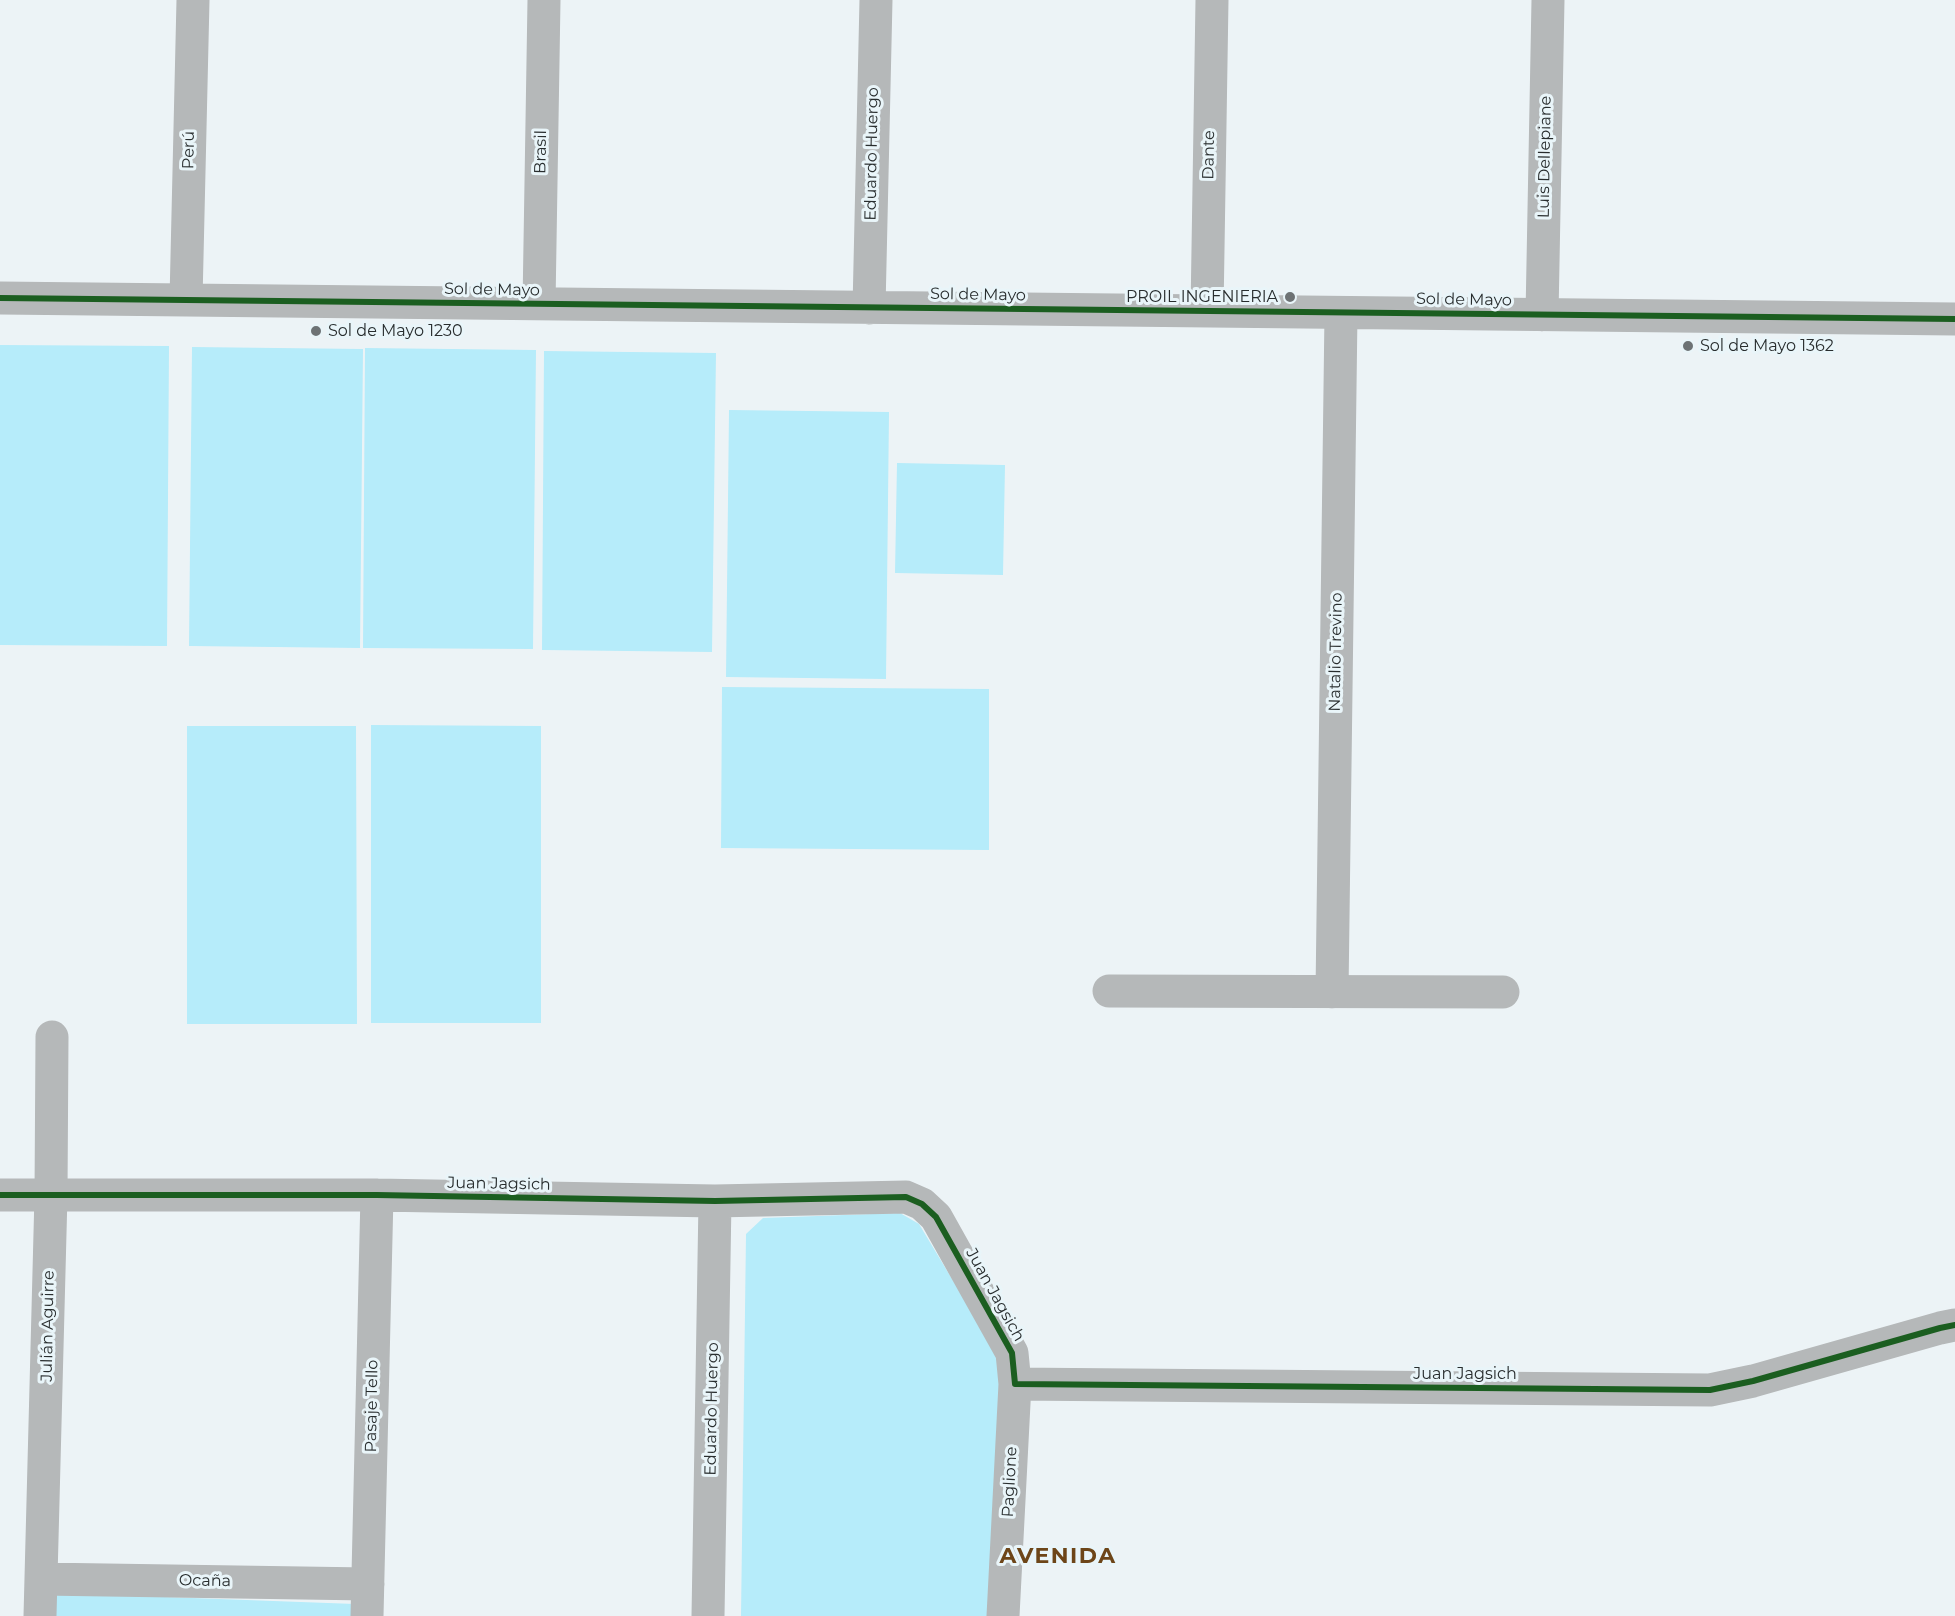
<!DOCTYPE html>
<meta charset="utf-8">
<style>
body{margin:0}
canvas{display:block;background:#ecf3f6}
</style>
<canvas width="1955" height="1616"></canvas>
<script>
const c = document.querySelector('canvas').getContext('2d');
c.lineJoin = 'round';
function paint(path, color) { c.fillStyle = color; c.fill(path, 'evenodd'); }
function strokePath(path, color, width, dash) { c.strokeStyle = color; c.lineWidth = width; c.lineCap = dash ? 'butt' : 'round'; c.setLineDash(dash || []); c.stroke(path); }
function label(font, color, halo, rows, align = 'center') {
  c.font = font + ' Montserrat,sans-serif'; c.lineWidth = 6; c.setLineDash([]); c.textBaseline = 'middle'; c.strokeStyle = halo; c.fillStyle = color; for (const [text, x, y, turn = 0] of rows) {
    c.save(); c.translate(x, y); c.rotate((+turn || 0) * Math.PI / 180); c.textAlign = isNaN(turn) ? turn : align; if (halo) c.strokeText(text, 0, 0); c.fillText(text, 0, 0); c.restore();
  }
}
paint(new Path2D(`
 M 0,345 L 169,346 L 167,646 L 0,645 Z
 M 192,347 L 363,349 L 360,648 L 189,646 Z
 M 365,348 L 536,350 L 533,649 L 363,648 Z
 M 544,351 L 716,353 L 712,652 L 542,650 Z
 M 729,410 L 889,412 L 886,679 L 726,677 Z
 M 897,463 L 1005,465 L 1003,575 L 895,573 Z
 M 722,687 L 989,689 L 989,850 L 721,848 Z
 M 371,725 L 541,726 L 541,1023 L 371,1023 Z
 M 187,726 L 356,726 L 357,1024 L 187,1024 Z
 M 900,1213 L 919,1224 L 1015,1384 L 1000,1616 L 741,1616 L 746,1234 L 763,1218 Z
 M 56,1593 L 355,1604 L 354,1616 L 55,1616 Z`), '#b6ecfa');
strokePath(new Path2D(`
 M 0,298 L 1955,319
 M 186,300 L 193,0
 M 539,304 L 544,0
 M 869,308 L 876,0
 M 1207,311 L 1212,0
 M 1542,315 L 1548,0
 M 1109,991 L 1503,992
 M 1332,992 L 1341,313
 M 0,1195 L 377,1195 L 715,1201 L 906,1197 L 922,1204 L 936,1217 L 1012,1353 L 1015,1384 L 1710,1390 L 1753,1381 L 1940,1328 L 1955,1325
 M 41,1579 L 368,1584
 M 40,1616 L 51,1195 L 52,1037
 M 367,1616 L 377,1195
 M 708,1616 L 715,1201
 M 1003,1616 L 1015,1384`), '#b5b8b9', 33);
strokePath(new Path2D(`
 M 0,298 L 1955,319
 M 0,1195 L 377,1195 L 715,1201 L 906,1197 L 922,1204 L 936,1217 L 1012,1353 L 1015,1384 L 1710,1390 L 1753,1381 L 1940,1328 L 1955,1325`), '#1b5e20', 6);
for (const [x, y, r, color] of [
 [1290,297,6,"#6d7274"],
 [316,331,6,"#6d7274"],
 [1688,346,6,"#6d7274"]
]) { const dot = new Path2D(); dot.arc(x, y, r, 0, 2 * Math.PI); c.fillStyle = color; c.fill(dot); strokePath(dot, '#e9f5f9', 2); }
label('16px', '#282d2e', '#e9f5f9', [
 ["Perú",189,150,-89],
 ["Brasil",541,152,-89],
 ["Eduardo Huergo",872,154,-89],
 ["Dante",1209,155,-89],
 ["Luis Dellepiane",1545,157,-89],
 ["Sol de Mayo",492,290,1],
 ["Sol de Mayo",978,295,1],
 ["Sol de Mayo",1464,300,1],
 ["Natalio Trevino",1336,652,-89],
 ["Juan Jagsich",499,1184,1],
 ["Juan Jagsich",995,1295,61],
 ["Julián Aguirre",48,1326,-89],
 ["Juan Jagsich",1465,1374],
 ["Pasaje Tello",372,1406,-89],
 ["Eduardo Huergo",712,1409,-89],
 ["Paglione",1010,1482,-87],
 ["Ocaña",205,1581,1]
]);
label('16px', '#282d2e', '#e9f5f9', [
 ["PROIL INGENIERIA",1278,297,"right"],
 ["Sol de Mayo 1230",328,331],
 ["Sol de Mayo 1362",1700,346]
], 'left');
c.letterSpacing = '1.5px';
label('bold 22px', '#6d4518', '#e9f5f9', [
 ["AVENIDA",1058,1557]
]);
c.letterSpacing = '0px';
</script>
